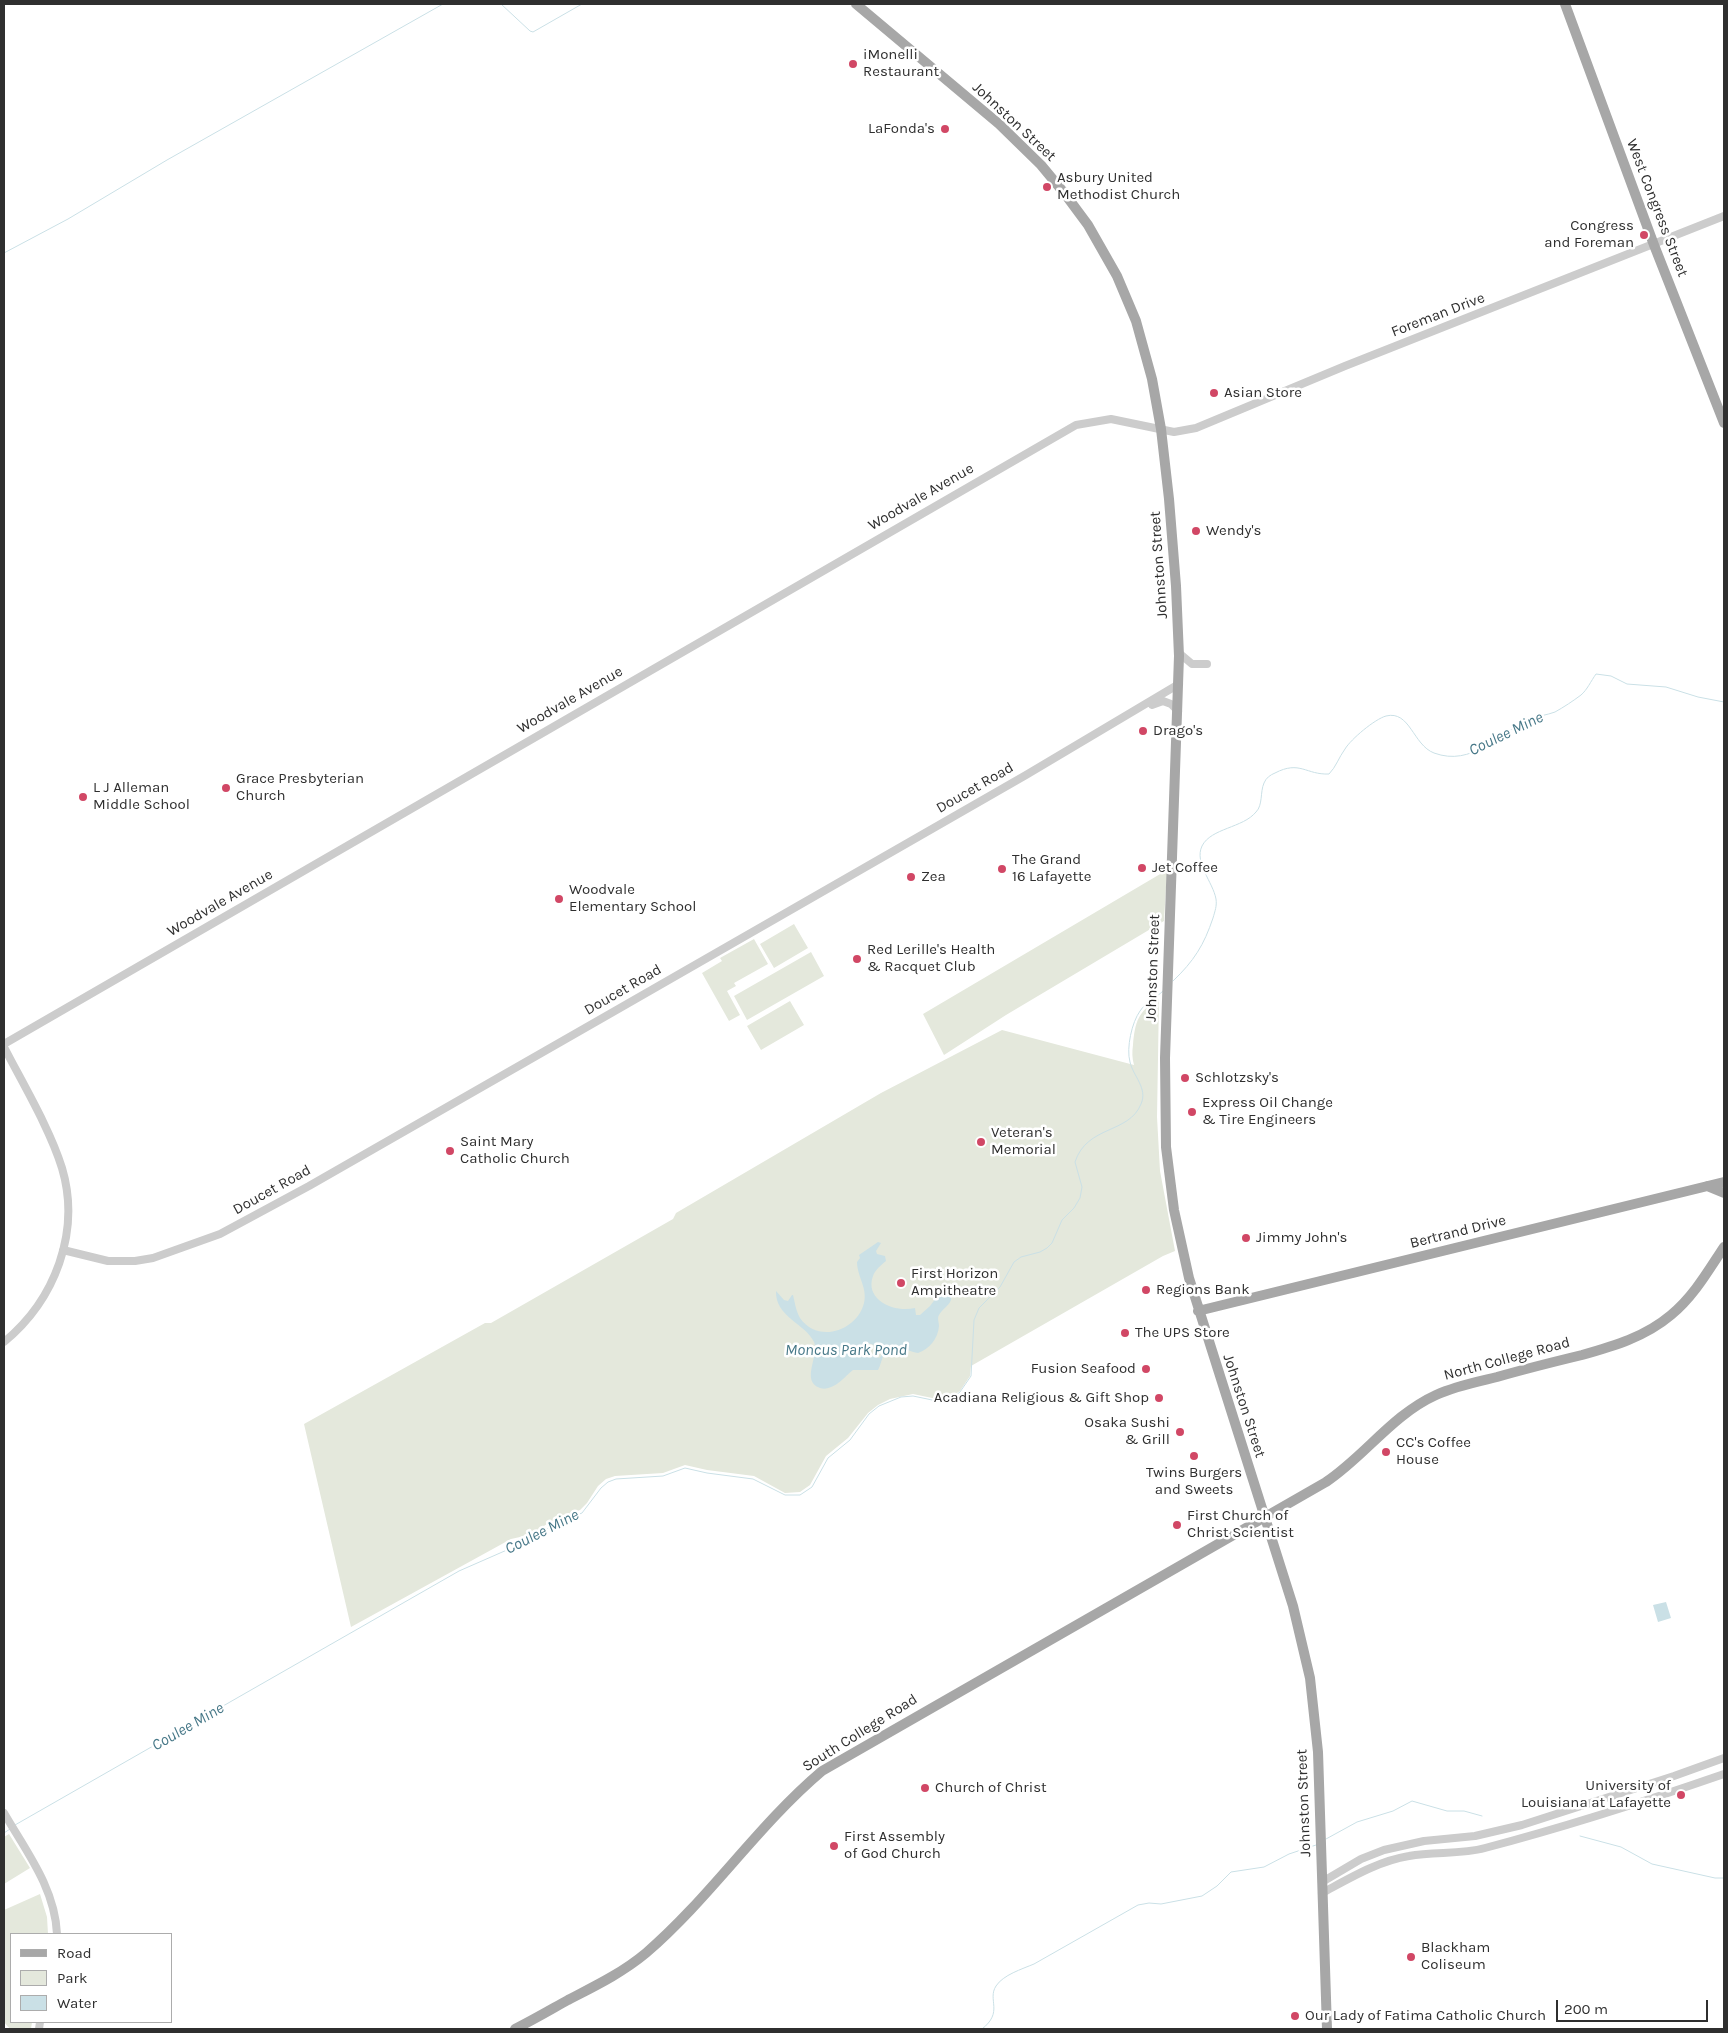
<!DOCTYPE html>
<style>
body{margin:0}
#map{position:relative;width:1728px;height:2033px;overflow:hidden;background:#fff;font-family:Karla,sans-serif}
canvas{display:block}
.frame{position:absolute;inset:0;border:5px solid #2f2f2f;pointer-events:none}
.legend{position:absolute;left:10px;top:1933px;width:162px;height:90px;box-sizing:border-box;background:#fff;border:1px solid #acacac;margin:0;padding:6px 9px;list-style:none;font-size:15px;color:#2f2f2f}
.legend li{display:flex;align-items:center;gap:10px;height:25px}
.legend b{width:25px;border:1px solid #acacac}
.scale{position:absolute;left:1556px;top:2000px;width:152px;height:22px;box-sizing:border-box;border:2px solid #2f2f2f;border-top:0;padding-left:6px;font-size:15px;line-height:18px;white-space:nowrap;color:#2f2f2f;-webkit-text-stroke:4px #fff;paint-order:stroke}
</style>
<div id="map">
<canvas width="1728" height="2033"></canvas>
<div class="frame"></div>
<ul class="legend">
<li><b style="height:6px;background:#a7a7a7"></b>Road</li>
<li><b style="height:14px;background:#e4e8dc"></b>Park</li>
<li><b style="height:14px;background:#cae0e6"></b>Water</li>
</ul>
<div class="scale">200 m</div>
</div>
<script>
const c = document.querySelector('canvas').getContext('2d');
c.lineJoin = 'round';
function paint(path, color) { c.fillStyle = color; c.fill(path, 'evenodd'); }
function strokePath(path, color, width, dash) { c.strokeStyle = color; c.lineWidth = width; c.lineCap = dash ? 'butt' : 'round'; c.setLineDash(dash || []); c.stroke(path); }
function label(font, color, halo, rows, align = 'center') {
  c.font = font + ' Karla,sans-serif'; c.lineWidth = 5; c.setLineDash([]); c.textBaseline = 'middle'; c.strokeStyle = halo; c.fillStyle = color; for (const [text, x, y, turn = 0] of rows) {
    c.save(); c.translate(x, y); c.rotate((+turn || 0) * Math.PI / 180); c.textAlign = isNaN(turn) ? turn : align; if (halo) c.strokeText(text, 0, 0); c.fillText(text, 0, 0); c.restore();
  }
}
paint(new Path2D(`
 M 1167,870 L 1164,921 L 1006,1015 L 944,1055 L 923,1014 Z
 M 794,924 L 808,948 L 774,968 L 760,944 Z
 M 754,939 L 768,964 L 734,983 L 736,986 L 727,991 L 740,1015 L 729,1021 L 702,973 L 722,961 L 720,958 Z
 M 811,952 L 824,976 L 747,1020 L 734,996 Z
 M 1159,999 L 1157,1117 L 1160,1171 L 1175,1251 L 1163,1256 L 971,1366 L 970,1376 L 960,1391 L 952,1396 L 937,1399 L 913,1394 L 890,1399 L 878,1405 L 868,1413 L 848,1438 L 826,1456 L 810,1485 L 800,1492 L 785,1493 L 754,1476 L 707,1470 L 685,1465 L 663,1473 L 615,1476 L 606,1479 L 598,1486 L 587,1503 L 580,1510 L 552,1521 L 529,1535 L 511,1539 L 351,1627 L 304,1424 L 485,1323 L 491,1323 L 673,1219 L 676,1213 L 881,1093 L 1002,1030 L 1134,1065 C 1132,1058 1132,1052 1133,1045 C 1135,1022 1138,1011 1159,999 Z
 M 790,1001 L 804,1025 L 761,1050 L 747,1026 Z
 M 9,1834 L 30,1868 L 4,1884 L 4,1837 Z
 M 40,1894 L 47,1917 L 48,1934 L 11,1934 L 11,2022 L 32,2022 L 31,2029 L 10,2029 L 4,2022 L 4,1910 Z`), '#e4e8dc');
paint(new Path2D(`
 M 878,1242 L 881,1243 L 876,1251 L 877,1254 L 885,1256 L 886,1261 C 881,1265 875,1270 873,1276 C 864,1301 896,1313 915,1308 L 916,1315 L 920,1315 L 930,1306 L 942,1290 L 949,1292 C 956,1303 944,1306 939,1315 C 937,1318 939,1322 939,1326 C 938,1339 929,1349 918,1353 C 908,1352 895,1342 886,1351 C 882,1356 881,1365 878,1370 L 853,1370 C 844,1377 833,1392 820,1388 C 800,1381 820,1355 814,1342 C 806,1324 775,1317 776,1291 L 784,1300 L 788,1301 L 792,1295 L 793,1295 C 795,1303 796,1311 800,1318 C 818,1344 857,1331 864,1303 C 868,1289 857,1276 857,1262 L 860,1258 L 859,1255 ZM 877,1342 L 880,1345 L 881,1356 L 879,1358 L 870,1354 L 866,1345 L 868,1343 L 874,1345 Z
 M 1666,1602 L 1671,1618 L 1658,1622 L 1653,1605 Z`), '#cae0e6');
strokePath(new Path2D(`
 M 501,4 L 530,31 L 533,32 L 582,4
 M 4,253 L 68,219 L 167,160 L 443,4
 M 1173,981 C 1194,961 1204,945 1213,918 C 1215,911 1217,906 1216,899 C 1213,882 1194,863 1202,846 C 1211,828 1243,828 1256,812 C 1263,805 1260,792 1264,783 C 1266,778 1270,775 1275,773 C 1300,760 1306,775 1329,774 C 1336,767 1339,757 1345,749 C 1351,739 1375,719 1386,716 C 1410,710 1413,745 1434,753 C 1472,767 1498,734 1530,719 C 1538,716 1547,715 1555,712 C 1564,707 1573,701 1581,695 C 1587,690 1591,681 1596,674 L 1611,676 L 1627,684 L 1666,687 L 1698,697 L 1724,702
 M 15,1825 L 459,1571 L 532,1539 L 554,1524 L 582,1513 L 601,1488 L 608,1482 L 616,1479 L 663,1476 L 685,1468 L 707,1473 L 753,1479 L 785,1495 L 800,1495 L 812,1487 L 828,1458 L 850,1440 L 869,1414 L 879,1406 L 901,1397 L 913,1396 L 937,1401 L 953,1397 L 960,1392 L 971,1376 L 974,1320 L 979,1308 L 1000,1287 L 1014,1262 L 1021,1257 L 1040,1252 L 1047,1248 L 1052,1243 L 1062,1220 L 1074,1208 L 1080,1198 L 1082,1187 L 1075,1162 C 1087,1125 1129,1134 1141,1104 C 1148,1088 1133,1076 1130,1062 C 1126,1048 1132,1022 1140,1011 C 1146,1002 1156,998 1163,991
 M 4,1833 L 10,1829
 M 1580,1836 L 1621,1847 L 1652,1864 L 1715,1878 L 1724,1878
 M 1326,1839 L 1357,1822 L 1393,1811 L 1412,1801 L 1447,1811 L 1464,1811 L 1482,1816
 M 982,2029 C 1004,2012 987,2000 996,1986 C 1003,1975 1022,1969 1034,1964 L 1138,1905 L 1149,1903 L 1161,1904 L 1202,1896 L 1217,1886 L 1231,1872 L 1264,1867 L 1289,1854 L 1316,1845`), '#cae0e6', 1);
strokePath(new Path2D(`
 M 1179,653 L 1192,664 L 1207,664
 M 1152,705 L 1163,701 L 1171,704 L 1178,711
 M 4,1044 L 1076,425 L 1111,419 L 1174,432 L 1196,428 L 1345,366 L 1724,216
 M 4,1047 C 23,1084 50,1129 62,1168 C 81,1232 55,1300 4,1342
 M 63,1250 L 108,1261 L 135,1261 L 153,1258 L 220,1234 L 309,1186 L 613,1012 L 1026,775 L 1179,684
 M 4,1813 C 26,1851 55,1888 57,1934
 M 1322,1882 L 1361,1859 L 1384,1850 L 1424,1841 L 1475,1836 L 1522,1825 L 1674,1776 L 1724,1758
 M 1322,1893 C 1350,1878 1378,1861 1409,1856 C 1434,1851 1460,1855 1485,1848 C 1565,1827 1646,1801 1724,1774
 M 39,2029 L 40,2022`), '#ccc', 8);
strokePath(new Path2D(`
 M 856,4 L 999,124 L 1041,165 L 1065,194 L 1088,225 L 1117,276 L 1136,321 L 1152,379 L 1161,429 L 1169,499 L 1176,586 L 1179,656 L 1165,1058 L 1166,1147 L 1174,1210 L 1189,1278 L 1293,1606 L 1310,1678 L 1318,1752 L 1327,2029
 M 1565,4 L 1654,245 L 1724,423
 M 1707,1186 L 1724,1193
 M 1198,1311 L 1724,1182
 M 515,2029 C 533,2020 550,2010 568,2000 C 595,1986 622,1973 646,1953 C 710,1898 757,1826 822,1771 L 1326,1482 C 1365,1456 1392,1415 1436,1395 C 1455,1386 1476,1382 1497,1377 C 1525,1369 1553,1362 1582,1355 C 1614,1346 1645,1337 1671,1315 C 1694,1296 1708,1271 1724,1247`), '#a7a7a7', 10);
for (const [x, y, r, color] of [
 [853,64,5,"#d14765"],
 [945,129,5,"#d14765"],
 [1047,187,5,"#d14765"],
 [1644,235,5,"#d14765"],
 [1214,393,5,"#d14765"],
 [1196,531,5,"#d14765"],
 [1143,731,5,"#d14765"],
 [226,788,5,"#d14765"],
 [83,797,5,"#d14765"],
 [1142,868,5,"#d14765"],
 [1002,869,5,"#d14765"],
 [911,877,5,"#d14765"],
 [559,899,5,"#d14765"],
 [857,959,5,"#d14765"],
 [1185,1078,5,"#d14765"],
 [1192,1112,5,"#d14765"],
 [981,1142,5,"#d14765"],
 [450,1151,5,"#d14765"],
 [1246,1238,5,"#d14765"],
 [901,1283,5,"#d14765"],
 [1146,1290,5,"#d14765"],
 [1125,1333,5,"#d14765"],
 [1146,1369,5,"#d14765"],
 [1159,1398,5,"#d14765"],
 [1180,1432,5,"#d14765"],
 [1386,1452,5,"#d14765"],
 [1194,1456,5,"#d14765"],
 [1177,1525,5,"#d14765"],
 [925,1788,5,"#d14765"],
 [1681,1795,5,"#d14765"],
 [834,1846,5,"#d14765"],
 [1411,1957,5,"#d14765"],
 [1295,2016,5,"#d14765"]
]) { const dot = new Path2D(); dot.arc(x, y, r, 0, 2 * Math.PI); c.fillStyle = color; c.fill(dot); strokePath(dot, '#fff', 2); }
label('15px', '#2f2f2f', '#fff', [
 ["iMonelli",863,55],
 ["Restaurant",863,72],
 ["LaFonda's",935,129,"right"],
 ["Asbury United",1057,178],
 ["Methodist Church",1057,195],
 ["Congress",1634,226,"right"],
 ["and Foreman",1634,243,"right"],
 ["Asian Store",1224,393],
 ["Wendy's",1206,531],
 ["Drago's",1153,731],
 ["Grace Presbyterian",236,779],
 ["Church",236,796],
 ["L J Alleman",93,788],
 ["Middle School",93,805],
 ["The Grand",1012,860],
 ["16 Lafayette",1012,877],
 ["Jet Coffee",1152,868],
 ["Zea",921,877],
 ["Woodvale",569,890],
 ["Elementary School",569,907],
 ["Red Lerille's Health",867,950],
 ["& Racquet Club",867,967],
 ["Schlotzsky's",1195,1078],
 ["Express Oil Change",1202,1103],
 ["& Tire Engineers",1202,1120],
 ["Veteran's",991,1133],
 ["Memorial",991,1150],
 ["Saint Mary",460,1142],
 ["Catholic Church",460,1159],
 ["Jimmy John's",1256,1238],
 ["First Horizon",911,1274],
 ["Ampitheatre",911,1291],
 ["Regions Bank",1156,1290],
 ["The UPS Store",1135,1333],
 ["Fusion Seafood",1136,1369,"right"],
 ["Acadiana Religious & Gift Shop",1149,1398,"right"],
 ["Osaka Sushi",1170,1423,"right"],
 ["& Grill",1170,1440,"right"],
 ["CC's Coffee",1396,1443],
 ["House",1396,1460],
 ["Twins Burgers",1194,1473,"center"],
 ["and Sweets",1194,1490,"center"],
 ["First Church of",1187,1516],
 ["Christ Scientist",1187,1533],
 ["University of",1671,1786,"right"],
 ["Louisiana at Lafayette",1671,1803,"right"],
 ["Church of Christ",935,1788],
 ["First Assembly",844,1837],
 ["of God Church",844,1854],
 ["Blackham",1421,1948],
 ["Coliseum",1421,1965],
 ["Our Lady of Fatima Catholic Church",1305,2016]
], 'left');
label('15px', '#2f2f2f', '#fff', [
 ["Johnston Street",1014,122,43],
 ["West Congress Street",1657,208,69],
 ["Foreman Drive",1438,315,-21],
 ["Woodvale Avenue",921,497,-30],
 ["Johnston Street",1159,565,-94],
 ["Woodvale Avenue",570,700,-30],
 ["Doucet Road",975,788,-30],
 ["Woodvale Avenue",220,903,-30],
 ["Johnston Street",1153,968,-88],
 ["Doucet Road",623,990,-30],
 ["Doucet Road",272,1190,-29],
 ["Bertrand Drive",1458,1232,-14],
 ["North College Road",1507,1359,-15],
 ["Johnston Street",1244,1406,72],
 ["South College Road",860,1733,-32],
 ["Johnston Street",1304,1803,-92]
]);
label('italic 16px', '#477888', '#fff', [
 ["Coulee Mine",1506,734,-26],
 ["Moncus Park Pond",846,1350],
 ["Coulee Mine",542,1532,-27],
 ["Coulee Mine",188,1727,-30]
]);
</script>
